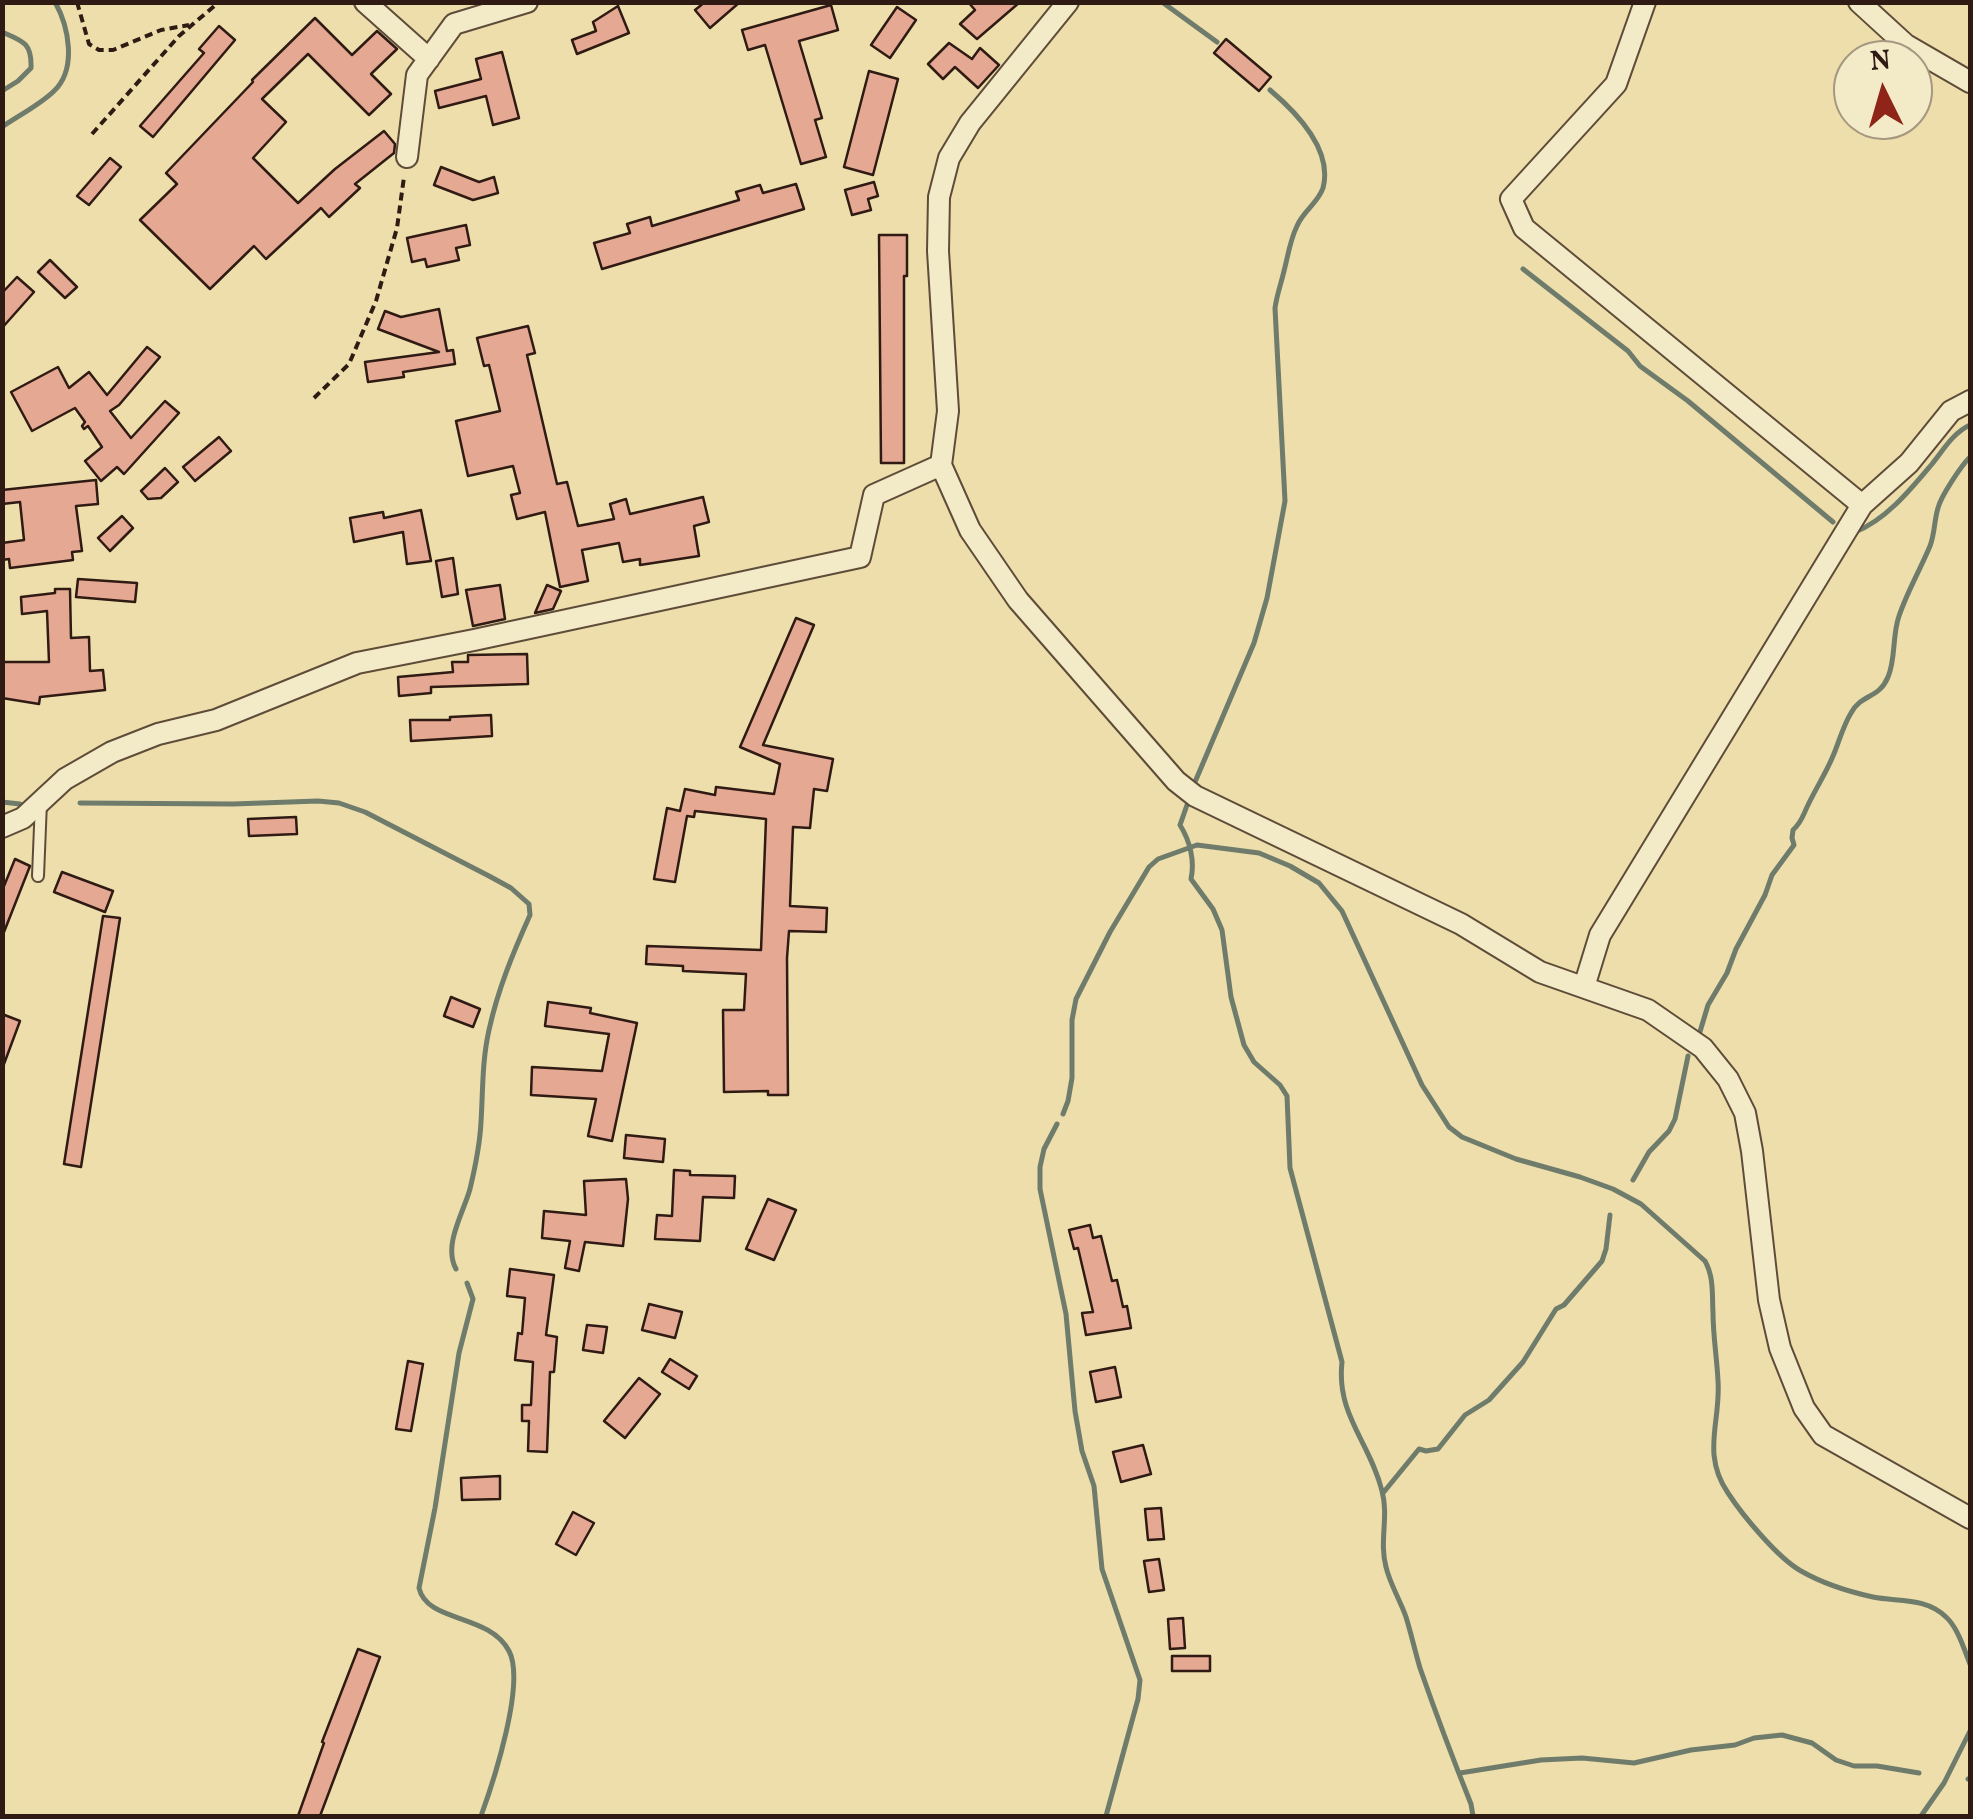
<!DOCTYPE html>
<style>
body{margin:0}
#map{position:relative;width:1973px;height:1819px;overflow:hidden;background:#eddeab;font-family:Vollkorn,serif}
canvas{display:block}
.frame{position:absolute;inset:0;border:5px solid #2f1b13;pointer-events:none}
.north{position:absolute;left:1833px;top:40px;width:100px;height:100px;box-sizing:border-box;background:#f3eac8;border:2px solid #a59780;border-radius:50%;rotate:355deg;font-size:28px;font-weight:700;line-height:40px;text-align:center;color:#2f1b13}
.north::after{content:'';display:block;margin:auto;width:35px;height:45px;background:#8f2418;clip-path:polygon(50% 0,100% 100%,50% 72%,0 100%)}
</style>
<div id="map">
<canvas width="1973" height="1819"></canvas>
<div class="frame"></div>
<div class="north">N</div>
</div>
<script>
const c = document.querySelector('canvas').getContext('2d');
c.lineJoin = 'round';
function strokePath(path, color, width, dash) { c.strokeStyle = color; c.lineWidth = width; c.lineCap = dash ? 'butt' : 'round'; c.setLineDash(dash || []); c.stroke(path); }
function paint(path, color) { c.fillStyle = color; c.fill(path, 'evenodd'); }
strokePath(new Path2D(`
 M 1162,2 L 1217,42
 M 2,32 C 23,41 32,43 31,68 L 18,81 L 2,91
 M 2,127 C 18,116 41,104 54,91 C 77,69 69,27 55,2
 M 1523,269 L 1628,351 L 1640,366 L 1688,401 L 1833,522
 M 1855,532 C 1886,520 1911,489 1932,464 C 1944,449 1953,433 1970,425
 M 1195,782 L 1254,643 L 1267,598 L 1285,501 L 1275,308 C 1277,294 1281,284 1284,271 C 1288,256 1290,240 1297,226 C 1303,211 1318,203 1323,188 C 1333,150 1296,112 1270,90
 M 2,802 L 20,804
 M 80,803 L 233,804 L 318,801 L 339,803 L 365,812 L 489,876 L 511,888 L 529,904 L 530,915 C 513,953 498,989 489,1030 C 482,1061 483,1090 481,1122 C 480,1144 475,1168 470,1189 C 463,1214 443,1245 456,1269
 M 1187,805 L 1180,825 C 1190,841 1195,861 1191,879 L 1213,909 L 1222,930 L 1231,997 L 1244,1045 L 1254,1062 L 1280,1085 L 1287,1096 L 1290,1168 L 1342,1362 C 1336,1415 1370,1442 1382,1491 C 1389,1517 1379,1541 1386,1567 C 1390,1584 1400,1600 1406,1617 C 1411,1633 1415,1651 1420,1668 C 1436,1714 1453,1759 1471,1804 L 1473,1816
 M 1699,1035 L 1708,1005 L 1727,973 L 1736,949 L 1765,895 L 1772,875 L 1794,845 L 1792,838 L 1793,830 C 1802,822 1803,815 1808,805 C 1816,788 1826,773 1833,756 C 1839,742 1843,726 1851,713 C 1861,694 1879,699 1888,677 C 1896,658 1892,636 1899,616 C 1907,592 1920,570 1930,546 C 1935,533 1934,521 1938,508 C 1941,496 1961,466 1970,457
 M 1063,1114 L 1068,1101 L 1072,1078 L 1072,1020 L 1076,999 L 1110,932 L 1149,867 L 1158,859 L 1197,845 L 1259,853 L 1290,866 L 1319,883 L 1342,911 L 1422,1085 L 1449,1127 L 1462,1137 L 1516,1159 L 1580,1177 L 1613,1189 L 1641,1204 L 1705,1261 C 1714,1277 1712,1295 1713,1313 C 1713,1336 1717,1358 1718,1381 C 1721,1422 1701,1453 1728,1493 C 1743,1516 1778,1558 1801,1571 C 1822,1583 1850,1592 1873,1597 C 1898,1602 1926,1597 1946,1617 C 1958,1628 1964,1649 1970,1664
 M 1057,1124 L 1044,1149 L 1040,1167 L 1040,1189 L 1066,1314 L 1075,1411 L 1082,1451 L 1094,1486 L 1102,1569 L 1140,1680 L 1138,1699 L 1106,1816
 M 1633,1180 L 1649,1152 L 1669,1131 L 1675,1119 L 1688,1056
 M 467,1283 L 473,1299 L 459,1353 L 435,1508 L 419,1588 C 427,1623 489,1613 509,1651 C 526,1683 493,1783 481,1816
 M 1383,1493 L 1419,1449 L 1426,1451 L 1438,1449 L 1465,1415 L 1489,1400 L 1523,1362 L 1556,1309 L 1564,1305 L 1602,1261 L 1606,1249 L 1610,1215
 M 1460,1773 L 1541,1760 L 1582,1758 L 1634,1763 L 1691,1750 L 1735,1745 L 1754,1738 L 1782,1735 L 1812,1743 L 1836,1760 L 1854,1766 L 1877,1766 L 1919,1773
 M 1968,1779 L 1970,1780
 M 1921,1816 L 1944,1783 L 1970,1731`), '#6f7c6b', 5);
const building = new Path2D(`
 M 705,2 L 740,2 L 710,28 L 695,10 Z
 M 968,2 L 1020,2 L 977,39 L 960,24 L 975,10 Z
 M 831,5 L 838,30 L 799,41 L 822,118 L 815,120 L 826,157 L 801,164 L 765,45 L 748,50 L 742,30 Z
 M 618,6 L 629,33 L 577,54 L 572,40 L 596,31 L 593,22 Z
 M 897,7 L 916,20 L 890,58 L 871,45 Z
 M 315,18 L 352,55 L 377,31 L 397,49 L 371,74 L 391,94 L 369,115 L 308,54 L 262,99 L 286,122 L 253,158 L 298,203 L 335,169 L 384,131 L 395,144 L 394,153 L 355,184 L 360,188 L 329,217 L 321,208 L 266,259 L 254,246 L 210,289 L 140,220 L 177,184 L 166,173 L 253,82 L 252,80 Z
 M 219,26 L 235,40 L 153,137 L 140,126 L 204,53 L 199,49 Z
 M 1226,39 L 1271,77 L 1259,91 L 1214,53 Z
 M 949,43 L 972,59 L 980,48 L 999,65 L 978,88 L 955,67 L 943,79 L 928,64 Z
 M 502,52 L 519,118 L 493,125 L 486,96 L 439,108 L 435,91 L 481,79 L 476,59 Z
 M 869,71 L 898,79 L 873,175 L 844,167 Z
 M 110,158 L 121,167 L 89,205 L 77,196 Z
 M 441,167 L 479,182 L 494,177 L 498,193 L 473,200 L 434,185 Z
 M 874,182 L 878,196 L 868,199 L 871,210 L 852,215 L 845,190 Z
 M 796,184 L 804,209 L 602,269 L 594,243 L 630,233 L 627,224 L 650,217 L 652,226 L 739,200 L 736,192 L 760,185 L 763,193 Z
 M 466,225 L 470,245 L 456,248 L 459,260 L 427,267 L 425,259 L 412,262 L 407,238 Z
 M 879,235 L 907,235 L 907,276 L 904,276 L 904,463 L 881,463 Z
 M 50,260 L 77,287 L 65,298 L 38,272 Z
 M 17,277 L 34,292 L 2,328 L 2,293 Z
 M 439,309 L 447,351 L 453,350 L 455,364 L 403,372 L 404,377 L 368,382 L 365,362 L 439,352 L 378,329 L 385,311 L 401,317 Z
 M 528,326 L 535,353 L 527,355 L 557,484 L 567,482 L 578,526 L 614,519 L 610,504 L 626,499 L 630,514 L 703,497 L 709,522 L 694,526 L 699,556 L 640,565 L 640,559 L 623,562 L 619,543 L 582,550 L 588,581 L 560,587 L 545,512 L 517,519 L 511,495 L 520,493 L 513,466 L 468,476 L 456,421 L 500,411 L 489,365 L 484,366 L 477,338 Z
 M 147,347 L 160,357 L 119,405 L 110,411 L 131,438 L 165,401 L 179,413 L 124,474 L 117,467 L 101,481 L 85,461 L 102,447 L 88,426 L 84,429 L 82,426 L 85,422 L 75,408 L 32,431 L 11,392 L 58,367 L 69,388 L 89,372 L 107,395 Z
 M 219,437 L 231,451 L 195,481 L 183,467 Z
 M 165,468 L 178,482 L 161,498 L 148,499 L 141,491 Z
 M 96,480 L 98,504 L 76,506 L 82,551 L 72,552 L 73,560 L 10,568 L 9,559 L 2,560 L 2,543 L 24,540 L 20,502 L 2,504 L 2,490 Z
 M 421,510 L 431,561 L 407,564 L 403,532 L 354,542 L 350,518 L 383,512 L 384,518 Z
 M 122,516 L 133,528 L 110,551 L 98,538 Z
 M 453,558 L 458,594 L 442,597 L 436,561 Z
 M 78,579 L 137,583 L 135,602 L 76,597 Z
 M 500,585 L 505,619 L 473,626 L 466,590 Z
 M 547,585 L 561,591 L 553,609 L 535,613 Z
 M 55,589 L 70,589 L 71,638 L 89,637 L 90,671 L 103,670 L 105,690 L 40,697 L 39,704 L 2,698 L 3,662 L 49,662 L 47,611 L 22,614 L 21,597 L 55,593 Z
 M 796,618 L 814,625 L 763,745 L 833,759 L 827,791 L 814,789 L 810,828 L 793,827 L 790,906 L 827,908 L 826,932 L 789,931 L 787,958 L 788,1095 L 768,1095 L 768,1091 L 724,1092 L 723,1010 L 744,1010 L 746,974 L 683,971 L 683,966 L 646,964 L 647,946 L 761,950 L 766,819 L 695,811 L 694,817 L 687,816 L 675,882 L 654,879 L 667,808 L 680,811 L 685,789 L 715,795 L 716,787 L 774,794 L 780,764 L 740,747 Z
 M 527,654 L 528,684 L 431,687 L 431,693 L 399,696 L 398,677 L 453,672 L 452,662 L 468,662 L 468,655 Z
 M 491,715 L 492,736 L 411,741 L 410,720 L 450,720 L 450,717 Z
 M 296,817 L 297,834 L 249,836 L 248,819 Z
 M 15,859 L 30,866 L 4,932 L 2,891 Z
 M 62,872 L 113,891 L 105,912 L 54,892 Z
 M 103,916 L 120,918 L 81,1167 L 64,1164 Z
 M 451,997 L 480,1009 L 473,1027 L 444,1016 Z
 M 548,1002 L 591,1008 L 590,1013 L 637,1023 L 612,1141 L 588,1136 L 596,1099 L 531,1095 L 532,1067 L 602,1071 L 609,1034 L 545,1026 Z
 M 2,1014 L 20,1021 L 4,1064 L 2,1063 Z
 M 626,1135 L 665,1139 L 663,1162 L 624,1158 Z
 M 674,1170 L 690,1171 L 690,1175 L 735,1176 L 734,1198 L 703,1197 L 700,1241 L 655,1239 L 657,1215 L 672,1216 Z
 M 626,1179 L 628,1199 L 623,1246 L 585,1242 L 579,1271 L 565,1268 L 570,1241 L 542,1238 L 544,1211 L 586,1215 L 584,1181 Z
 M 768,1199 L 796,1210 L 774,1260 L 746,1249 Z
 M 1090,1225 L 1093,1238 L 1101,1236 L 1112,1281 L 1117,1280 L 1123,1307 L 1127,1306 L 1131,1328 L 1086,1335 L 1082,1313 L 1093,1312 L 1078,1248 L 1074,1249 L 1069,1230 Z
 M 510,1269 L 554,1275 L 546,1335 L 557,1337 L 554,1372 L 550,1372 L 547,1452 L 528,1451 L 529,1421 L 522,1421 L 522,1405 L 531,1405 L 533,1362 L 515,1360 L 518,1333 L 522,1334 L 525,1298 L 507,1296 Z
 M 649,1304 L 682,1312 L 675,1338 L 642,1330 Z
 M 587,1325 L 607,1327 L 603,1353 L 583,1350 Z
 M 670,1359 L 697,1376 L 689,1389 L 662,1372 Z
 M 408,1361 L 423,1364 L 411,1431 L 396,1429 Z
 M 1115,1367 L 1121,1397 L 1096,1402 L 1090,1372 Z
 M 639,1378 L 660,1394 L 625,1438 L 604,1421 Z
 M 1143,1445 L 1151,1474 L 1121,1482 L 1113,1452 Z
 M 500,1476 L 500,1499 L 462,1500 L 461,1478 Z
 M 1161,1508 L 1164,1539 L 1148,1540 L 1145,1509 Z
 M 573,1512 L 594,1523 L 576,1555 L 556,1544 Z
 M 1159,1559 L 1164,1590 L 1149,1592 L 1144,1561 Z
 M 1183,1618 L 1185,1648 L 1170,1649 L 1168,1619 Z
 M 358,1649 L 380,1657 L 320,1816 L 298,1816 L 324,1743 L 322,1742 Z
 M 1172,1656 L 1210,1656 L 1210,1671 L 1172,1671 Z`);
paint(building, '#e5a892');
strokePath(building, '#2f1b13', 2.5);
const service = new Path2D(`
 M 38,876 L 41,802`);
const minor = new Path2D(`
 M 365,2 L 429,59
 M 1645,2 L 1616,84 L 1511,199 L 1524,228 L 1862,505 L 1909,463 L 1951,411 L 1970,401
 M 1859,2 L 1906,45 L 1970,82
 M 407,157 L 417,75 L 454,24 L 527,2
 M 941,465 L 970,530 L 1018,600 L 1176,781 L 1195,796 L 1461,924 L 1540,972 L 1648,1010 L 1703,1048 L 1728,1079 L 1745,1113 L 1752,1151 L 1769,1300 L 1780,1348 L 1804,1408 L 1823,1435 L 1970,1518
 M 2,827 L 23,818 L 65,779 L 112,752 L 158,734 L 216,720 L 357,663 L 474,640 L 860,557 L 874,495 L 941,465 L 948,411 L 938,251 L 939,197 L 949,158 L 970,123 L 1068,2
 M 1584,987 L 1600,935 L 1862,505`);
strokePath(service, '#5e4c39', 14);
strokePath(minor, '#5e4c39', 24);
strokePath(new Path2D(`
 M 77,2 L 89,44 L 99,50 L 113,50 L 161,30 L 189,25
 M 92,134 L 179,36 L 219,2
 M 314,398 L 349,364 L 376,301 L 397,228 L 404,177`), '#2f1b13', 4, [8, 5]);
strokePath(service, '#f3eac8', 10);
strokePath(minor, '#f3eac8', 20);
</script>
